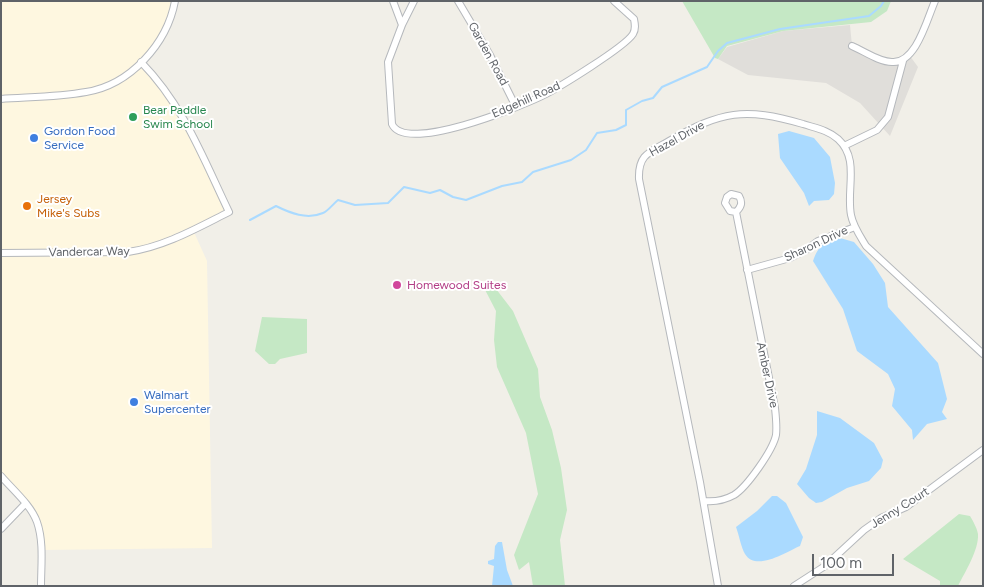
<!DOCTYPE html>
<style>
body{margin:0}
#map{position:relative;width:984px;height:587px;overflow:hidden;background:#f1efe8;font-family:Figtree,sans-serif}
canvas{display:block}
.frame{position:absolute;inset:0;border:2px solid #5f6368;pointer-events:none}
.scale{position:absolute;left:812px;top:554px;width:82px;height:22px;box-sizing:border-box;border:2px solid #5f6368;border-top:0;padding-left:6px;font-size:15px;line-height:18px;white-space:nowrap;color:#5f6368;-webkit-text-stroke:4px #fff;paint-order:stroke}
</style>
<div id="map">
<canvas width="984" height="587"></canvas>
<div class="frame"></div>
<div class="scale">100 m</div>
</div>
<script>
const c = document.querySelector('canvas').getContext('2d');
c.lineJoin = 'round';
function paint(path, color) { c.fillStyle = color; c.fill(path, 'evenodd'); }
function strokePath(path, color, width, dash) { c.strokeStyle = color; c.lineWidth = width; c.lineCap = dash ? 'butt' : 'round'; c.setLineDash(dash || []); c.stroke(path); }
function label(font, color, halo, rows, align = 'center') {
  c.font = font + ' Figtree,sans-serif'; c.lineWidth = 4; c.setLineDash([]); c.textBaseline = 'middle'; c.strokeStyle = halo; c.fillStyle = color; for (const [text, x, y, turn = 0] of rows) {
    c.save(); c.translate(x, y); c.rotate((+turn || 0) * Math.PI / 180); c.textAlign = isNaN(turn) ? turn : align; if (halo) c.strokeText(text, 0, 0); c.fillText(text, 0, 0); c.restore();
  }
}
paint(new Path2D(`
 M 1,1 L 175,1 L 168,24 L 141,63 L 170,96 L 229,212 L 193,230 L 207,261 L 212,548 L 41,550 L 37,521 L 1,476 Z`), '#fef7e0');
paint(new Path2D(`
 M 850,25 L 852,46 L 885,61 L 910,56 L 918,67 L 890,136 L 860,103 L 826,83 L 748,75 L 718,59 L 727,47 L 783,31 Z`), '#e0deda');
paint(new Path2D(`
 M 682,1 L 891,1 L 887,11 L 871,22 L 783,31 L 727,46 L 718,59 L 715,58 Z
 M 482,284 L 493,285 L 513,311 L 538,369 L 540,397 L 552,430 L 561,468 L 567,510 L 560,540 L 565,586 L 533,586 L 529,562 L 519,570 L 514,555 L 538,494 L 526,433 L 497,367 L 494,340 L 496,311 Z
 M 262,317 L 307,319 L 307,353 L 280,359 L 275,364 L 269,364 L 255,351 Z
 M 959,514 L 970,516 C 973,521 977,528 978,534 C 979,550 965,572 958,586 L 940,586 L 940,581 L 903,559 Z`), '#c5e8c5');
paint(new Path2D(`
 M 789,131 L 814,138 L 830,157 L 835,183 L 834,194 L 829,200 L 814,201 L 809,206 L 804,193 L 780,158 L 778,134 Z
 M 840,238 L 854,242 L 873,264 L 885,283 L 888,307 L 938,363 L 947,399 L 942,412 L 947,419 L 927,424 L 913,440 L 912,430 L 892,406 L 895,389 L 888,374 L 857,351 L 843,309 L 813,261 C 819,245 823,242 840,238 Z
 M 817,411 L 840,418 L 874,443 L 883,460 L 881,468 L 869,481 L 847,488 L 822,502 L 816,503 L 809,498 L 797,484 L 806,469 L 817,435 Z
 M 772,496 L 777,496 L 786,503 L 803,537 L 800,546 C 786,552 756,572 745,554 C 741,547 739,535 736,527 L 757,511 Z
 M 498,542 L 502,542 L 507,570 L 513,586 L 492,586 L 494,566 L 488,564 L 488,561 L 494,559 L 495,546 Z`), '#aadaff');
strokePath(new Path2D(`
 M 250,220 L 276,206 C 290,213 307,220 323,213 C 328,211 333,204 338,200 L 355,205 L 388,203 L 404,187 L 430,193 L 440,190 L 453,197 L 466,200 L 502,186 L 522,182 L 533,172 L 571,160 L 586,150 L 597,133 L 616,130 L 626,125 L 626,110 L 642,101 L 653,98 L 662,87 L 707,67 L 718,51 L 727,43 L 780,29 L 869,16 L 881,6 L 884,1`), '#aadaff', 2);
const minor = new Path2D(`
 M 393,1 L 402,25
 M 414,1 L 402,25 L 388,62 L 392,124 C 405,154 519,107 542,96 C 558,88 625,47 633,34 C 636,29 635,24 634,19 L 614,1
 M 458,1 L 490,55 L 516,107
 M 852,46 C 864,51 879,62 892,62 C 916,64 927,19 935,1
 M 1,99 C 29,97 58,97 86,92 C 130,85 167,44 175,1
 M 844,146 L 877,130 L 888,117 L 903,61
 M 1,253 L 128,252 C 164,247 197,228 229,212 C 203,158 184,106 141,62
 M 747,270 L 790,258 L 806,250 L 818,241 L 855,227
 M 1,476 C 13,490 31,505 37,522 C 44,542 41,566 41,586
 M 704,501 C 714,502 725,500 734,495 C 747,487 773,450 776,435 C 777,426 776,417 775,408 L 736,212 C 741,207 743,203 739,196 L 731,194 L 727,197 L 725,203 L 730,211 L 736,212
 M 1,529 L 25,504
 M 718,586 L 700,482 L 639,179 C 638,154 650,152 669,141 C 722,111 744,107 803,124 C 815,128 828,130 838,139 C 860,159 846,189 851,215 C 853,226 860,236 866,246 L 983,354
 M 794,586 L 825,566 L 864,530 L 881,518 L 906,507 L 983,450`);
strokePath(minor, '#b5b8bc', 8);
strokePath(minor, '#fff', 6);
for (const [x, y, r, color] of [
 [133,117,5,"#2e9e5b"],
 [34,138,5,"#3f7fe0"],
 [27,206,5,"#e8710a"],
 [397,285,5,"#d1479c"],
 [134,402,5,"#3f7fe0"]
]) { const dot = new Path2D(); dot.arc(x, y, r, 0, 2 * Math.PI); c.fillStyle = color; c.fill(dot); strokePath(dot, '#fff', 2); }
label('12px', '#5f6368', '#fff', [
 ["Garden Road",488,54,61],
 ["Edgehill Road",526,100,-24],
 ["Hazel Drive",677,139,-29],
 ["Sharon Drive",816,244,-25],
 ["Vandercar Way",89,252,-1],
 ["Amber Drive",767,375,78],
 ["Jenny Court",900,508,-32]
]);
label('12px', '#27864d', '#fff', [
 ["Bear Paddle",143,110],
 ["Swim School",143,124]
], 'left');
label('12px', '#366cbe', '#fff', [
 ["Gordon Food",44,131],
 ["Service",44,145],
 ["Walmart",144,395],
 ["Supercenter",144,409]
], 'left');
label('12px', '#c56008', '#fff', [
 ["Jersey",37,199],
 ["Mike's Subs",37,213]
], 'left');
label('12px', '#b23c85', '#fff', [
 ["Homewood Suites",407,285]
], 'left');
</script>
